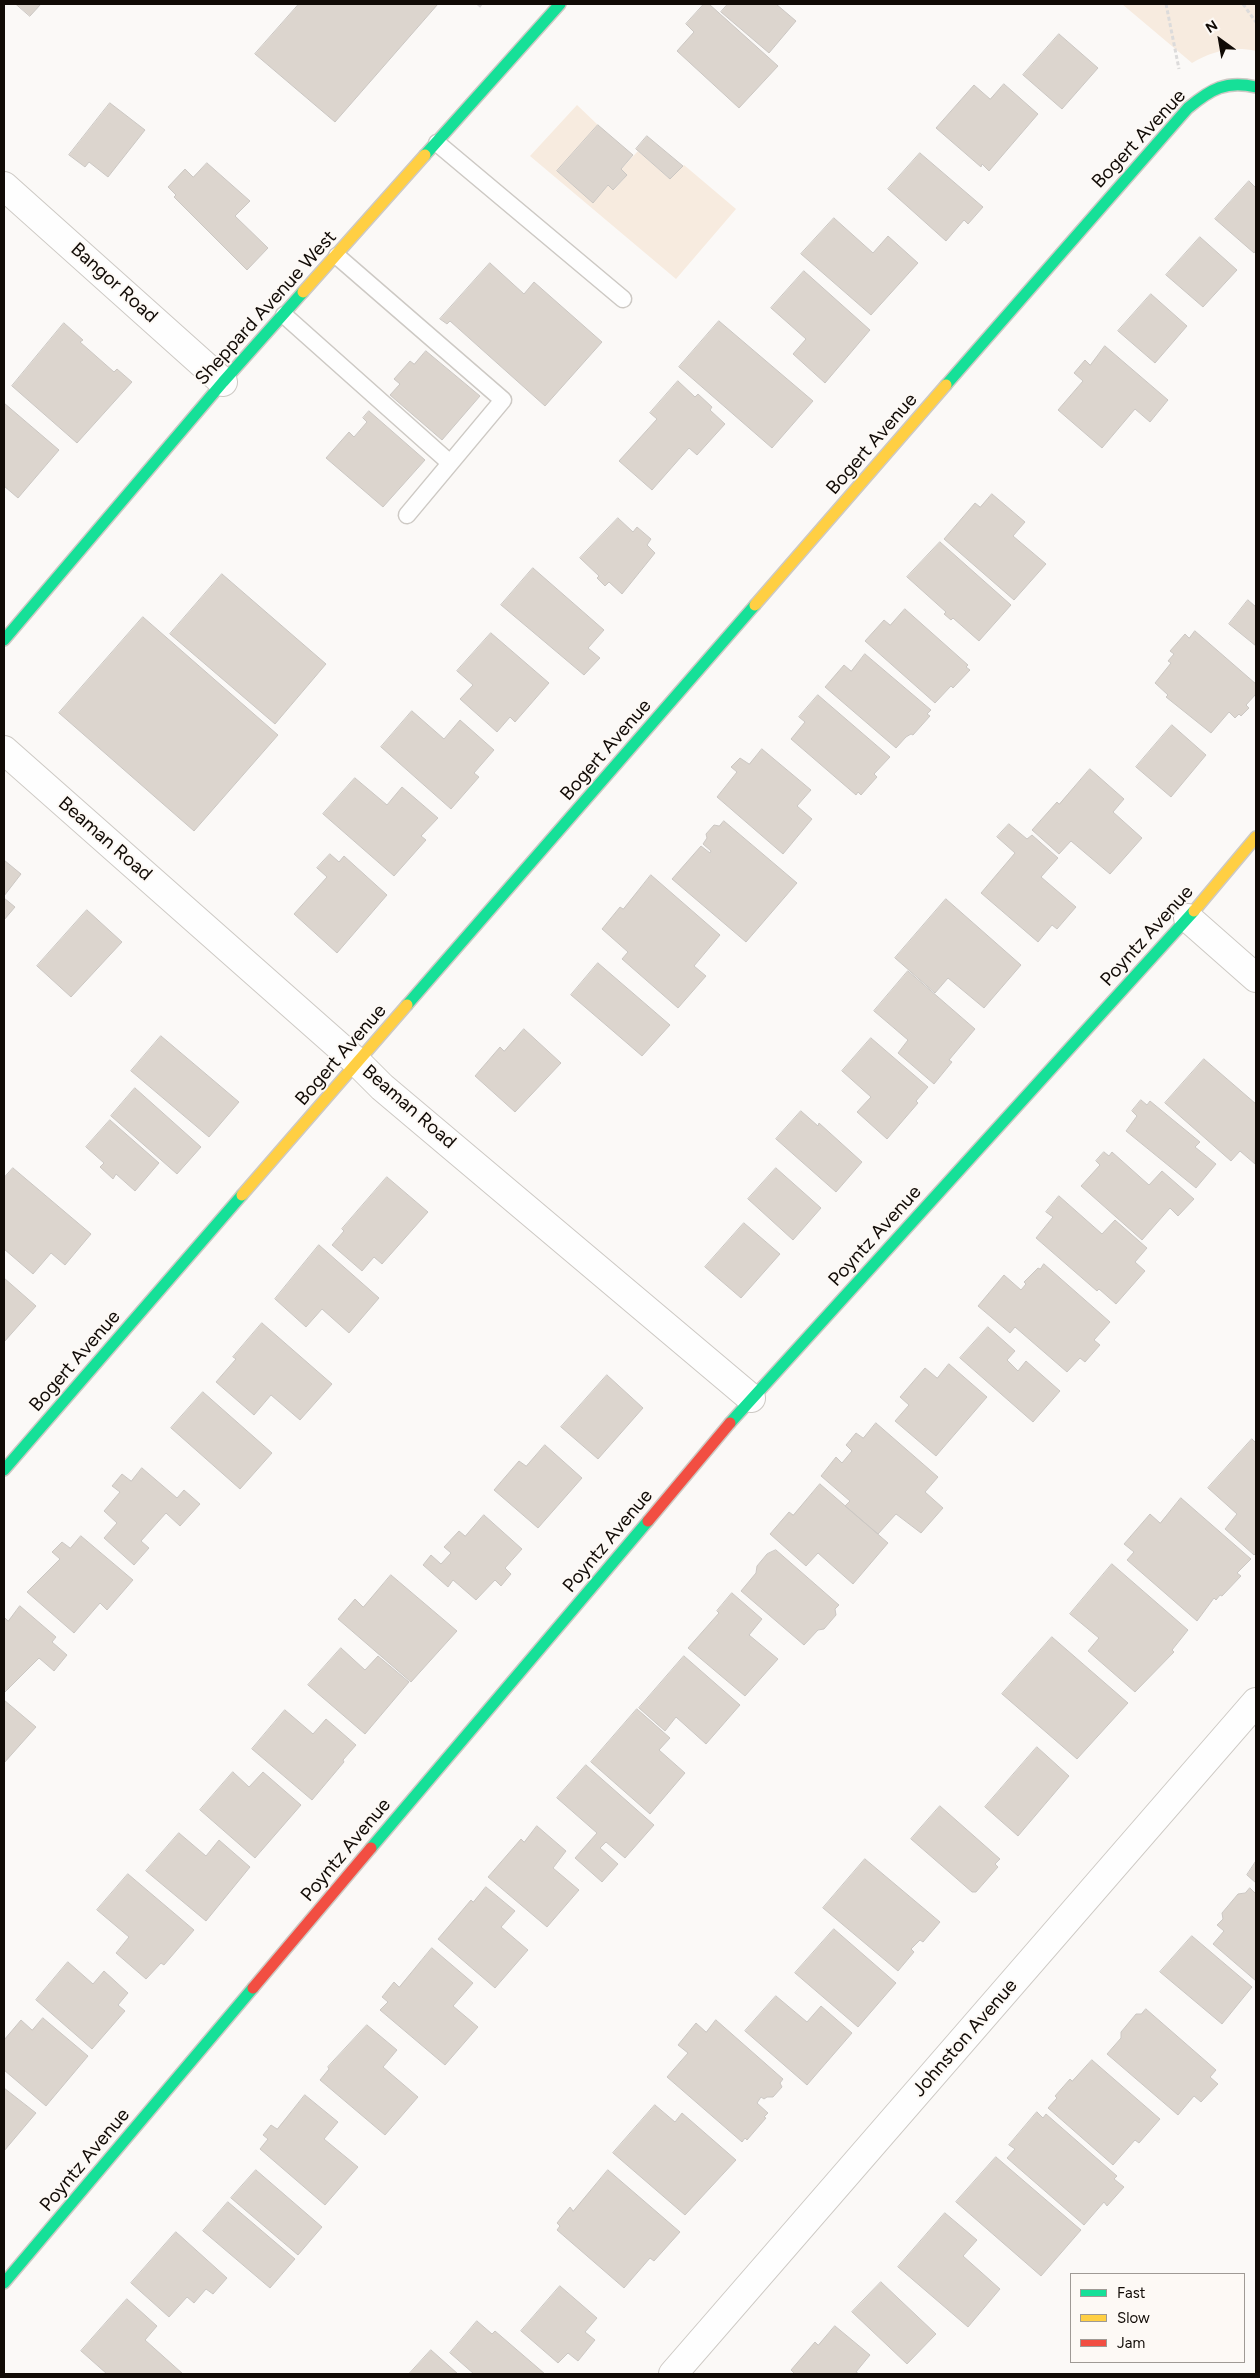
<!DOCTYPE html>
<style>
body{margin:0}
#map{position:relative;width:1260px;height:2378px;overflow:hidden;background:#fbf9f7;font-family:Figtree,sans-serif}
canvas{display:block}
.frame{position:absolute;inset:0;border:5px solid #110b06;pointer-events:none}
.legend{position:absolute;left:1070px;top:2273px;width:175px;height:90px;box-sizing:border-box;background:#fdf9f5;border:1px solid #9f9a95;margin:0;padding:6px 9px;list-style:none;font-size:15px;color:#110b06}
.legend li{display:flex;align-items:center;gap:10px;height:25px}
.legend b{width:25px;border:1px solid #9f9a95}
.north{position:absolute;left:1195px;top:15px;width:50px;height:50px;-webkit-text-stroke:4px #fdf9f5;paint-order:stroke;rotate:328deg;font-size:14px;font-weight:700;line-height:20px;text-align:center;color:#110b06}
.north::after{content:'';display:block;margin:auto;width:18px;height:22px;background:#110b06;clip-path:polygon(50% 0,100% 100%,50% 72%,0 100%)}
</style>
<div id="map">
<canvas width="1260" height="2378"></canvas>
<div class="frame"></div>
<ul class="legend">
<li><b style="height:6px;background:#16e098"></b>Fast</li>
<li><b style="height:6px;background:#ffcf43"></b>Slow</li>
<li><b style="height:6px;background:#f24e42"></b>Jam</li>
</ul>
<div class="north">N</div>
</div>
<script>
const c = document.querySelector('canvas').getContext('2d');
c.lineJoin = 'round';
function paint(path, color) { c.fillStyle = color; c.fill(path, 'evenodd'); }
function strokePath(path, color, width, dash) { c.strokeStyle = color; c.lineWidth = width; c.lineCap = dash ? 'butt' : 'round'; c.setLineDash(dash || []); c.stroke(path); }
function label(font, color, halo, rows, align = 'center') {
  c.font = font + ' Figtree,sans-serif'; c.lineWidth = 4; c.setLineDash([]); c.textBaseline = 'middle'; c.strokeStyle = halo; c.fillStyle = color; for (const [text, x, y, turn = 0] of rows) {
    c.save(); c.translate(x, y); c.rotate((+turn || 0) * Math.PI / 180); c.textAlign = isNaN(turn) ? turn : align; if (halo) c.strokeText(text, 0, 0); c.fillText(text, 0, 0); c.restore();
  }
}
paint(new Path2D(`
 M 1122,4 L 1256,4 L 1256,51 C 1232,46 1213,51 1192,63 Z
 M 577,105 L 598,125 L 557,171 L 593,202 L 608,185 L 614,190 L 627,175 L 621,169 L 638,151 L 670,179 L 684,165 L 736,209 L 676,279 L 530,156 Z`), '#f7ebdf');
const building = new Path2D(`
 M 16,4 L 41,4 L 30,16 Z
 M 299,4 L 438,4 L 335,122 L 255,54 Z
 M 704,4 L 709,4 L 778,66 L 739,108 L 677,51 L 694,32 L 686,24 Z
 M 728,4 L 776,4 L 796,21 L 769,53 L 721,12 Z
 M 1059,34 L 1098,68 L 1062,109 L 1023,75 Z
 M 1004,84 L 1038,114 L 989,171 L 982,164 L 981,167 L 936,128 L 974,85 L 990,99 Z
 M 110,103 L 145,130 L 108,177 L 89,162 L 85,167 L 69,155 Z
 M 598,125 L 633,155 L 621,169 L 627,175 L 613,190 L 608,185 L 593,203 L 557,171 Z
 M 647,136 L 683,166 L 670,179 L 636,149 Z
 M 920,153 L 983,207 L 968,224 L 964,220 L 946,241 L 888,189 Z
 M 207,163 L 250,201 L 235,216 L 268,248 L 247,270 L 174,197 L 176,195 L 168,187 L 185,169 L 193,177 Z
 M 1249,181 L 1256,188 L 1256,250 L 1254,253 L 1215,219 Z
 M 834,218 L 873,253 L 888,236 L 918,263 L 871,315 L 801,254 Z
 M 1200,237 L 1237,270 L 1203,307 L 1166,275 Z
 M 490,263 L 524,294 L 534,282 L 602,342 L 545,406 L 450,321 L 447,324 L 440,319 Z
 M 804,271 L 870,330 L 825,383 L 793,354 L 806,339 L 771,308 Z
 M 1151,294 L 1187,326 L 1155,363 L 1118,331 Z
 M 719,321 L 813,401 L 772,448 L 679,367 Z
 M 64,323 L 83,340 L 80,342 L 114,372 L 117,369 L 132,382 L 77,443 L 12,386 Z
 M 1105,346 L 1168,400 L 1150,422 L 1135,409 L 1102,448 L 1058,410 L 1083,381 L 1074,373 L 1085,360 L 1090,365 Z
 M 426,351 L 480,396 L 442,440 L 390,395 L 400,384 L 394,379 L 410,361 L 414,364 Z
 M 678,381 L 695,397 L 698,394 L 712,407 L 710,410 L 725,424 L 697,455 L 689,448 L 652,490 L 619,461 L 657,419 L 650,413 Z
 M 4,403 L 59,450 L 18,498 L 4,486 Z
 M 369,411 L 425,460 L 383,507 L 326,458 L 349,432 L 354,437 L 367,422 L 363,418 Z
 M 992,494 L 1025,522 L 1013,536 L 1046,564 L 1014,600 L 944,539 L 975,503 L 980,507 Z
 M 618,518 L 633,532 L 637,527 L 651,539 L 647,545 L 655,553 L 622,594 L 609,582 L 605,586 L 597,578 L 599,576 L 580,558 Z
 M 940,542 L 1011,605 L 979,641 L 953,618 L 951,620 L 944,614 L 946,612 L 907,577 Z
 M 533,568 L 604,630 L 588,648 L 600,658 L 584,675 L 501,605 Z
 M 222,574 L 326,664 L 275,724 L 170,634 Z
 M 1248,600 L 1256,607 L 1256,646 L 1229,624 Z
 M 905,609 L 968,665 L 966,667 L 970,670 L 953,688 L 951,686 L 935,703 L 865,641 L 884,620 L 890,625 Z
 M 143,617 L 278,735 L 194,831 L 59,713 Z
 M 1195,631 L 1256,684 L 1256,694 L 1246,705 L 1249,708 L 1241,716 L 1239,714 L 1235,718 L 1229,712 L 1211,733 L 1166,697 L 1168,695 L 1155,683 L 1171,663 L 1168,661 L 1174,654 L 1170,651 L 1185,634 L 1189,638 Z
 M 491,633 L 549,683 L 515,722 L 510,717 L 497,732 L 460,699 L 473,685 L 457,671 Z
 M 865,654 L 931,710 L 927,714 L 930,716 L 913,735 L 911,734 L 906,737 L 896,748 L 825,687 L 844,665 L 851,671 Z
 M 818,695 L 890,757 L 874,774 L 877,777 L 861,795 L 858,792 L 856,795 L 791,739 L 805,722 L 799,717 Z
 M 412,711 L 444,739 L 460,720 L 494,750 L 474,773 L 479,777 L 451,809 L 381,747 Z
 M 1172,725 L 1206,755 L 1171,797 L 1136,767 Z
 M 762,749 L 811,790 L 797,806 L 812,819 L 783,854 L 717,797 L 737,772 L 731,767 L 740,758 L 749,764 Z
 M 1090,769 L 1124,799 L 1113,812 L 1142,838 L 1110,874 L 1071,841 L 1059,854 L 1032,830 L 1057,802 L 1059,804 Z
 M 355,778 L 387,805 L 402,787 L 438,818 L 421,836 L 426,840 L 394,876 L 323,814 Z
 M 724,821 L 797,883 L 746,942 L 672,879 L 701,846 L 710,853 L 711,851 L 703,844 L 707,838 L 706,834 L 714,825 L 719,826 Z
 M 1009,824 L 1027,839 L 1032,835 L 1058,858 L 1041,877 L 1076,907 L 1057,929 L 1052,925 L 1038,942 L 981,893 L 1015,853 L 997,837 Z
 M 330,854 L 339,862 L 344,856 L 387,895 L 337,953 L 294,914 L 327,877 L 317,868 Z
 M 4,860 L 21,874 L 4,896 Z
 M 651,875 L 720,935 L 694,966 L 706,976 L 678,1008 L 622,959 L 628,952 L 602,929 L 620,907 L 623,909 Z
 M 4,898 L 15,907 L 4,920 Z
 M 946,899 L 1021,965 L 984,1008 L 948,978 L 935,993 L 895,958 Z
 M 87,910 L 122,942 L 71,997 L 37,966 Z
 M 598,963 L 670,1025 L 642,1056 L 571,995 Z
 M 908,971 L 975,1029 L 949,1060 L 952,1062 L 934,1084 L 898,1053 L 908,1040 L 874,1011 Z
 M 524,1029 L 561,1063 L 515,1112 L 475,1076 L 500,1047 L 504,1051 Z
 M 161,1036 L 239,1102 L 209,1137 L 131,1071 Z
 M 871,1038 L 928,1087 L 916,1101 L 918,1103 L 887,1139 L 857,1112 L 871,1097 L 842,1071 Z
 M 1204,1059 L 1256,1104 L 1255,1164 L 1240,1151 L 1231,1161 L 1165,1103 Z
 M 135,1088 L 201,1147 L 177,1174 L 111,1116 Z
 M 1141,1100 L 1147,1105 L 1150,1101 L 1200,1142 L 1195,1147 L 1216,1164 L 1196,1188 L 1126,1131 L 1137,1116 L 1132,1111 Z
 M 801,1111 L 818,1126 L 819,1123 L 862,1162 L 836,1192 L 776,1139 Z
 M 110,1120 L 159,1163 L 135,1191 L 116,1174 L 113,1179 L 100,1167 L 104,1163 L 86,1147 Z
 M 1104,1152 L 1109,1156 L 1112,1152 L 1149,1185 L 1162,1171 L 1194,1199 L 1178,1216 L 1170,1208 L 1142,1240 L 1081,1186 L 1100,1165 L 1096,1161 Z
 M 13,1168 L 91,1234 L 65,1265 L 51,1253 L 33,1274 L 4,1249 L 4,1178 Z
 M 776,1168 L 821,1208 L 793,1240 L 748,1199 Z
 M 387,1177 L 428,1212 L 382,1264 L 374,1257 L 362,1271 L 332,1245 L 344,1231 L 342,1229 Z
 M 1059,1196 L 1102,1234 L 1115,1220 L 1147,1248 L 1135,1262 L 1145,1271 L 1116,1304 L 1099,1289 L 1097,1291 L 1036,1238 L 1053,1217 L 1046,1212 Z
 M 744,1223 L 780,1254 L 741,1298 L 705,1267 Z
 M 319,1245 L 379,1298 L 349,1333 L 322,1309 L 306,1327 L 275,1299 Z
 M 1044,1264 L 1110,1322 L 1094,1340 L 1100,1345 L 1085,1362 L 1080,1358 L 1067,1372 L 1015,1327 L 1010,1333 L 978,1306 L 1004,1275 L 1021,1290 L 1026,1284 L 1024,1282 L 1038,1268 L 1040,1269 Z
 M 4,1278 L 36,1306 L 4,1342 Z
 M 262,1323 L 332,1384 L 300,1420 L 271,1395 L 254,1415 L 216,1382 L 236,1359 L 233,1357 Z
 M 988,1327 L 1015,1351 L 1007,1360 L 1018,1371 L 1026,1361 L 1060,1391 L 1033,1422 L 960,1358 Z
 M 949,1364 L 987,1397 L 936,1456 L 895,1421 L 909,1405 L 900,1397 L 925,1368 L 937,1378 Z
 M 607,1375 L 643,1408 L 598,1459 L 561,1427 Z
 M 203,1392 L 272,1453 L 240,1489 L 171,1428 Z
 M 876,1423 L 938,1477 L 925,1492 L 943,1508 L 921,1533 L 896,1514 L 878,1534 L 845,1506 L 850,1501 L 821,1476 L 836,1457 L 842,1463 L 852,1451 L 846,1445 L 856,1433 L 863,1438 Z
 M 1252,1439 L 1256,1443 L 1256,1553 L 1254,1555 L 1225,1529 L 1237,1514 L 1208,1488 Z
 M 545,1445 L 582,1478 L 538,1528 L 494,1490 L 519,1461 L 526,1466 Z
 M 142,1468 L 177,1498 L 184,1490 L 200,1504 L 180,1526 L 166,1513 L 141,1541 L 149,1548 L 134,1565 L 104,1538 L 117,1523 L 104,1511 L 120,1492 L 112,1486 L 122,1474 L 131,1481 Z
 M 820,1484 L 888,1543 L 853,1584 L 818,1553 L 806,1566 L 770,1534 L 789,1512 L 793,1515 Z
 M 1181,1498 L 1251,1559 L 1237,1573 L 1241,1576 L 1222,1596 L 1220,1595 L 1216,1600 L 1214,1598 L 1197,1621 L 1127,1560 L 1134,1552 L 1124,1544 L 1150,1514 L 1160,1523 Z
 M 484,1515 L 522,1549 L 505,1568 L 511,1574 L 501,1586 L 495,1580 L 476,1600 L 453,1580 L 448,1587 L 423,1565 L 431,1555 L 441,1564 L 451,1553 L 444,1547 L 459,1531 L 465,1536 Z
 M 81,1536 L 133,1580 L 107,1610 L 100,1603 L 74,1633 L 27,1592 L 60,1559 L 52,1552 L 62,1542 L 70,1548 Z
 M 776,1550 L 839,1605 L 835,1609 L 836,1615 L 824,1629 L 818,1630 L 804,1645 L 741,1591 L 756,1573 L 757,1566 L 767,1554 Z
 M 1112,1564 L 1188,1630 L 1172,1650 L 1174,1652 L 1135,1692 L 1088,1651 L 1099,1638 L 1070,1614 Z
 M 391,1575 L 457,1631 L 411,1682 L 338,1619 L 355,1599 L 363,1607 Z
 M 732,1593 L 762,1619 L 749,1635 L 778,1659 L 745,1696 L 688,1648 L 719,1613 L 717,1611 Z
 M 20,1606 L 56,1637 L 52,1642 L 67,1655 L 54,1671 L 39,1658 L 4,1693 L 4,1617 L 8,1621 Z
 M 1052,1637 L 1128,1703 L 1077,1759 L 1002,1694 Z
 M 341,1648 L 365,1670 L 378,1656 L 409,1682 L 365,1734 L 308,1685 Z
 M 684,1656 L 740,1705 L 706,1744 L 676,1717 L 665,1731 L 639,1708 Z
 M 4,1700 L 36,1727 L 4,1763 Z
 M 637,1709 L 670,1738 L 659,1750 L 685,1773 L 650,1814 L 591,1762 Z
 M 285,1710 L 313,1734 L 326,1719 L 356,1745 L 343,1760 L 344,1762 L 312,1800 L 252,1749 Z
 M 1037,1747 L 1069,1776 L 1018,1836 L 985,1807 Z
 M 586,1765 L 654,1825 L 625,1858 L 606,1842 L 600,1848 L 618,1864 L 602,1882 L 575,1858 L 597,1833 L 557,1798 Z
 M 233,1772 L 249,1787 L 263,1772 L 301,1805 L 255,1858 L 200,1810 Z
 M 940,1806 L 1000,1859 L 995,1864 L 998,1867 L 976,1892 L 972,1892 L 911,1839 Z
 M 537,1826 L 566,1851 L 553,1868 L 579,1890 L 547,1927 L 488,1877 L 521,1839 L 524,1842 Z
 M 179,1833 L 206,1856 L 219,1840 L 250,1867 L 206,1921 L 146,1871 Z
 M 865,1859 L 940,1922 L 923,1942 L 920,1940 L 911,1949 L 914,1952 L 898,1971 L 823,1908 Z
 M 1256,1861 L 1256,1883 L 1247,1875 Z
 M 128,1874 L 194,1930 L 164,1965 L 161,1963 L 146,1979 L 116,1953 L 129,1937 L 97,1910 Z
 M 486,1887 L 515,1911 L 501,1927 L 528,1950 L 495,1988 L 438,1939 L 471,1900 L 473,1902 Z
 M 1250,1888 L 1256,1894 L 1256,1981 L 1213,1944 L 1224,1931 L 1217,1925 L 1223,1919 L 1222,1913 L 1238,1894 L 1245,1893 Z
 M 834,1929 L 896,1983 L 858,2027 L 795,1973 Z
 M 1192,1936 L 1252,1987 L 1222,2024 L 1160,1972 Z
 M 432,1948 L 473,1983 L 453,2006 L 478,2027 L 445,2065 L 380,2010 L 388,2002 L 382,1997 L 394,1982 L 399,1987 Z
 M 68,1962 L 93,1984 L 104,1971 L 128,1993 L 118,2005 L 125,2011 L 92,2049 L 36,2000 Z
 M 776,1996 L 807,2022 L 821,2006 L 852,2033 L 807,2085 L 745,2031 Z
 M 1146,2009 L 1216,2070 L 1210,2077 L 1218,2084 L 1201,2102 L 1194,2096 L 1178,2115 L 1107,2054 L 1121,2038 L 1121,2032 L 1136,2014 L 1141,2014 Z
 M 43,2018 L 88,2056 L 46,2106 L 4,2070 L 4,2040 L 21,2020 L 32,2030 Z
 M 716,2020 L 783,2079 L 780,2083 L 782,2087 L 773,2097 L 767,2097 L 764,2099 L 761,2097 L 757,2103 L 768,2113 L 764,2117 L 766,2118 L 747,2140 L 745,2138 L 742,2142 L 667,2077 L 688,2053 L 678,2045 L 696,2023 L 706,2032 Z
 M 367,2025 L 397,2050 L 383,2067 L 418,2097 L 385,2135 L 320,2080 L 329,2069 L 328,2067 Z
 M 1092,2060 L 1160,2119 L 1139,2143 L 1135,2140 L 1113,2165 L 1048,2108 L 1057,2098 L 1055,2096 L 1070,2079 L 1072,2081 Z
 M 4,2088 L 36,2113 L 4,2151 Z
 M 305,2095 L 338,2122 L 324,2139 L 358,2167 L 325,2205 L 260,2149 L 268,2139 L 263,2135 L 271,2125 L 277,2129 Z
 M 655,2105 L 675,2122 L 682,2113 L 736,2160 L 685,2215 L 613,2153 Z
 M 1037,2112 L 1043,2118 L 1046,2114 L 1117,2176 L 1114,2179 L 1124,2187 L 1107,2206 L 1104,2202 L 1084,2225 L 1007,2158 L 1015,2149 L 1009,2145 Z
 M 996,2157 L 1081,2230 L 1041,2276 L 956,2202 Z
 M 256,2170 L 322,2227 L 298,2255 L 231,2198 Z
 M 608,2170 L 680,2232 L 654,2261 L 650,2258 L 624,2288 L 557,2230 L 560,2226 L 557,2223 L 570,2207 L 573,2211 Z
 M 228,2202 L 295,2259 L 270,2288 L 203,2231 Z
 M 945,2213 L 977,2240 L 963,2256 L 1000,2289 L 968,2327 L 898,2267 Z
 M 176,2232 L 227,2278 L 213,2294 L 206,2289 L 194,2303 L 187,2297 L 169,2317 L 131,2283 Z
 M 881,2282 L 936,2334 L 907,2364 L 852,2312 Z
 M 560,2286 L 597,2318 L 585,2332 L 595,2340 L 578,2361 L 568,2353 L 558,2363 L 521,2331 Z
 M 127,2299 L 157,2326 L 145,2340 L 183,2374 L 107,2374 L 81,2351 Z
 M 477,2321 L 492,2334 L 495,2331 L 545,2374 L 474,2374 L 450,2353 Z
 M 835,2326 L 870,2355 L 856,2372 L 859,2374 L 795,2374 L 791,2370 L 815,2342 L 818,2345 Z
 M 431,2350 L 458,2374 L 409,2374 Z`);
paint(building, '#dcd5ce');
strokePath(building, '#cbc7c3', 1);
const lane = new Path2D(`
 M 437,143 L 623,299
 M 337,256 L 503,400 L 407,515
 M 284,315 L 450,463`);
const street = new Path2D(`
 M 4,186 L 223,382
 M 4,750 L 358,1063 L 382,1087 L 751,1398
 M 1188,918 L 1256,978
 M 673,2374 L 1256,1702`);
const fast = new Path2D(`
 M 425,155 L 560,4
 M 946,385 L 1188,108 C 1211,89 1226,80 1256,87
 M 4,640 L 223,382 L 303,292
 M 407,1005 L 755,605
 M 730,1423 L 1194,911
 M 4,1470 L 242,1195
 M 371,1848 L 648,1521
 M 4,2283 L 253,1988`);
const slow = new Path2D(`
 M 303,292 L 425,155
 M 755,605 L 946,385
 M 1194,911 L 1256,837
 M 242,1195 L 407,1005`);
const jam = new Path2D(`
 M 648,1521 L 730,1423
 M 253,1988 L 371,1848`);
strokePath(lane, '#cdc9c4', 19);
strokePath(street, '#cdc9c4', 30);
strokePath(fast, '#cdc9c4', 14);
strokePath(slow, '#cdc9c4', 14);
strokePath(jam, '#cdc9c4', 14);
strokePath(new Path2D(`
 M 478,4 L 483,8
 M 1166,4 L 1179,69
 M 1243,4 L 1256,22`), '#dcdbdb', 3, [4, 2.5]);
strokePath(lane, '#fefefe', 16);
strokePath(street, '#fefefe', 28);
strokePath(fast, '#16e098', 11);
strokePath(slow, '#ffcf43', 11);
strokePath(jam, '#f24e42', 11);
label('19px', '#110b06', '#fdf9f5', [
 ["Bogert Avenue",1139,139,-47],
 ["Bangor Road",114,283,42],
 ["Sheppard Avenue West",266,308,-48],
 ["Bogert Avenue",872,444,-49],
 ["Bogert Avenue",606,750,-49],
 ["Beaman Road",105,839,41],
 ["Poyntz Avenue",1147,936,-48],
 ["Bogert Avenue",341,1055,-49],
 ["Beaman Road",409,1107,41],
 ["Poyntz Avenue",875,1236,-48],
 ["Bogert Avenue",75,1361,-49],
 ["Poyntz Avenue",608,1541,-50],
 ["Poyntz Avenue",346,1850,-50],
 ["Johnston Avenue",965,2038,-49],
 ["Poyntz Avenue",85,2160,-50]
]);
</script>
